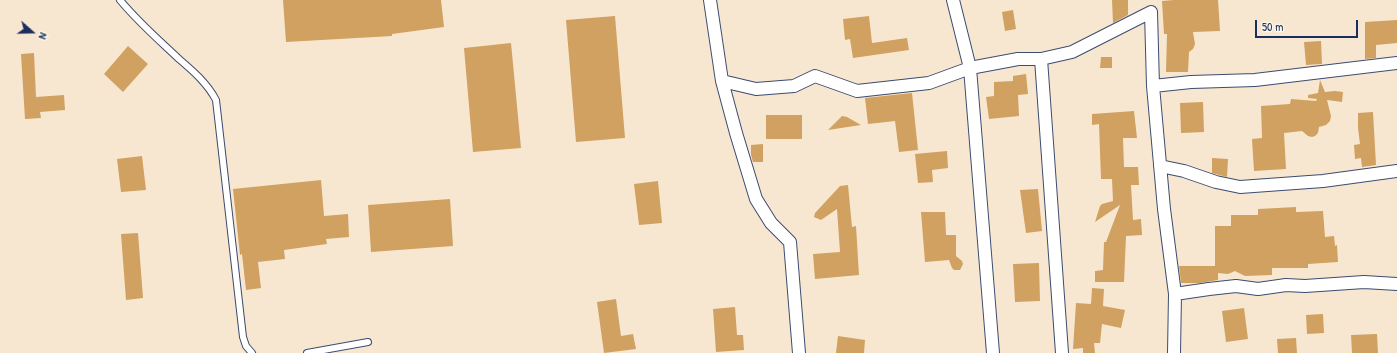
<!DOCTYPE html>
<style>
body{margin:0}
#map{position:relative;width:1397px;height:353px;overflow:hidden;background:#f8e7d0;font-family:"Patrick Hand",sans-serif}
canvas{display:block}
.north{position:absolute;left:12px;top:12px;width:40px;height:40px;-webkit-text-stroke:3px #fcf5e5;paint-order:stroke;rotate:110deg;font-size:11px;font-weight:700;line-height:16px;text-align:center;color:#1b2f5e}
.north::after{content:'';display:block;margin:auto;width:14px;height:18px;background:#1b2f5e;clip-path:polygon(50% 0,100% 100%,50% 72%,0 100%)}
.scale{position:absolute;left:1255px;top:20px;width:103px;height:18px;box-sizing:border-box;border:2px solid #1b2f5e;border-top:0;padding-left:5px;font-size:12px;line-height:14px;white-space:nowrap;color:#1b2f5e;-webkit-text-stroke:3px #fcf5e5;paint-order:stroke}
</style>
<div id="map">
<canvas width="1397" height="353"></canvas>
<div class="north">N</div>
<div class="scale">50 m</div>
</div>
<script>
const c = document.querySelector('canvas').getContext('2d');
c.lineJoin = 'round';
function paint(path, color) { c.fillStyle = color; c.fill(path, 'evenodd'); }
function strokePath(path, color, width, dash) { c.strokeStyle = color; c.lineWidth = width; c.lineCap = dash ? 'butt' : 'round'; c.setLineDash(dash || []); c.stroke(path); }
paint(new Path2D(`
 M 283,0 L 441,0 L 444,27 L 392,34 L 392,36 L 286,42 Z
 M 1112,0 L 1128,0 L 1128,15 L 1113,23 Z
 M 1174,0 L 1218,0 L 1220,31 L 1193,32 L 1195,44 L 1193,49 L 1189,52 L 1188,72 L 1166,72 L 1167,34 L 1164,34 L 1162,1 Z
 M 1013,10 L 1016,29 L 1005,31 L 1002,12 Z
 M 615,16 L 625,138 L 576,142 L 566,20 Z
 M 869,16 L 872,43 L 907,38 L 909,50 L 853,58 L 850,39 L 845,40 L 843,19 Z
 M 1397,20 L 1397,43 L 1376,45 L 1376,58 L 1365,59 L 1365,22 Z
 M 1321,41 L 1322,64 L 1306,65 L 1304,42 Z
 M 511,43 L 521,148 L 473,152 L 464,48 Z
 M 128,46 L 148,64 L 123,92 L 104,74 Z
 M 34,53 L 36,97 L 64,95 L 65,110 L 40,112 L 41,118 L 25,119 L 21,54 Z
 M 1101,57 L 1112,57 L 1112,68 L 1100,68 Z
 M 1026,74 L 1028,94 L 1018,95 L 1019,116 L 989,119 L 986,97 L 994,96 L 994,82 L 1013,81 L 1013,76 Z
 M 1320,80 L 1325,92 L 1335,91 L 1343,92 L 1342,102 L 1327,100 L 1331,116 L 1330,121 L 1326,125 L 1319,127 L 1318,133 L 1315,136 L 1312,137 L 1308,136 L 1302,131 L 1284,133 L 1286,169 L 1254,171 L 1252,139 L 1262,138 L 1261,106 L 1290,104 L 1291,99 L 1316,101 L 1317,99 L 1308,98 L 1308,95 L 1318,93 Z
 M 912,93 L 918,150 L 899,152 L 895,121 L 868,124 L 865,98 Z
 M 1203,102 L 1204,132 L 1181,133 L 1180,103 Z
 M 1134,111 L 1137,138 L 1123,138 L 1124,167 L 1138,167 L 1139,185 L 1131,185 L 1133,220 L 1141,219 L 1142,235 L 1126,236 L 1124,282 L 1095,282 L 1095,271 L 1103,270 L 1104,242 L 1106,242 L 1120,205 L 1095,222 L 1100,206 L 1102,204 L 1113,201 L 1112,179 L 1101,179 L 1099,124 L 1092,125 L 1092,114 Z
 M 1373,112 L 1376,165 L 1362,167 L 1361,158 L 1355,159 L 1354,145 L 1360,144 L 1358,128 L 1358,113 Z
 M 766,115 L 802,115 L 802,139 L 766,139 Z
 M 842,116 L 847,117 L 861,125 L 828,130 Z
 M 763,144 L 763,162 L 753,162 L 751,155 L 751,145 Z
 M 947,151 L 948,168 L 932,170 L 933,182 L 918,183 L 915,154 Z
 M 142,156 L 146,190 L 121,192 L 117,159 Z
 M 1212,158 L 1228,159 L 1227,177 L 1212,173 Z
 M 321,180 L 324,216 L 348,214 L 349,237 L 326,239 L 327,244 L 284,250 L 285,259 L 258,262 L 261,288 L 246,290 L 242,254 L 240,255 L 233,189 Z
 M 658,181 L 662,223 L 639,225 L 634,184 Z
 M 848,185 L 852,227 L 856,226 L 859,275 L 815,279 L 813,254 L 840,252 L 837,209 L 821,220 L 814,217 L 815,213 L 840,186 Z
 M 1038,189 L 1042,231 L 1026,233 L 1020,190 Z
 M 450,199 L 453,246 L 371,252 L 368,205 Z
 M 1296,207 L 1296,212 L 1323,211 L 1325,237 L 1334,236 L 1335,246 L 1337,245 L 1338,262 L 1308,264 L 1308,268 L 1272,268 L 1272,275 L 1245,276 L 1235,271 L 1228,274 L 1218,273 L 1218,280 L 1200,283 L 1181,283 L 1179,266 L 1215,266 L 1215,226 L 1231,226 L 1231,215 L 1258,215 L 1258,209 Z
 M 921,212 L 945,212 L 946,235 L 956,235 L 956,256 L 962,261 L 963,264 L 960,270 L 954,270 L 952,268 L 949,260 L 925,262 Z
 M 138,233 L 143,298 L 126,300 L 121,234 Z
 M 1039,263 L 1040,301 L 1015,302 L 1013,264 Z
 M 1092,288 L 1104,289 L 1103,306 L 1125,310 L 1121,328 L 1102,324 L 1100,343 L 1094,343 L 1095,353 L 1083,353 L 1083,348 L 1073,349 L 1076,303 L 1091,304 Z
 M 616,299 L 621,336 L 633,334 L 636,349 L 604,353 L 597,302 Z
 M 735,307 L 737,335 L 743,335 L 744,350 L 716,352 L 713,309 Z
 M 1244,308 L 1248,339 L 1226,342 L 1222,311 Z
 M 1323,314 L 1324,333 L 1307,334 L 1306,315 Z
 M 1377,334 L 1378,353 L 1352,353 L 1351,335 Z
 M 838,336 L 865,340 L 864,353 L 836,353 Z
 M 1296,338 L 1297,353 L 1278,353 L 1277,339 Z`), '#d0a160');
const service = new Path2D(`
 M 120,0 C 138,22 159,40 179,59 C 193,71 207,83 216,100 L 243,337 L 246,346 L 252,353
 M 307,353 L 368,342`);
const minor = new Path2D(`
 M 710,0 L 722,81 L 736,133 L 756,199 L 771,223 L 790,242 L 799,353
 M 953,0 L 970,68 L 1018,59 L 1041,59 L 1072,52 L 1151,12 L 1153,86 L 1191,82 L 1255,80 L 1397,63
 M 1041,59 L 1062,353
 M 722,81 L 756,89 L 794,86 L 815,76 L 857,91 L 929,83 L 970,68 L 993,353
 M 1153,86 L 1164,209 L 1175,294 L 1174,353
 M 1160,166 L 1184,171 L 1216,182 L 1240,187 L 1323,181 L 1397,171
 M 1175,294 L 1209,289 L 1236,286 L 1258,289 L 1286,285 L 1305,286 L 1364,282 L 1397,284`);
strokePath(service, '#3c4b6f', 8);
strokePath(minor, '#3c4b6f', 14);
strokePath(service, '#fff', 6);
strokePath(minor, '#fff', 12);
</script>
